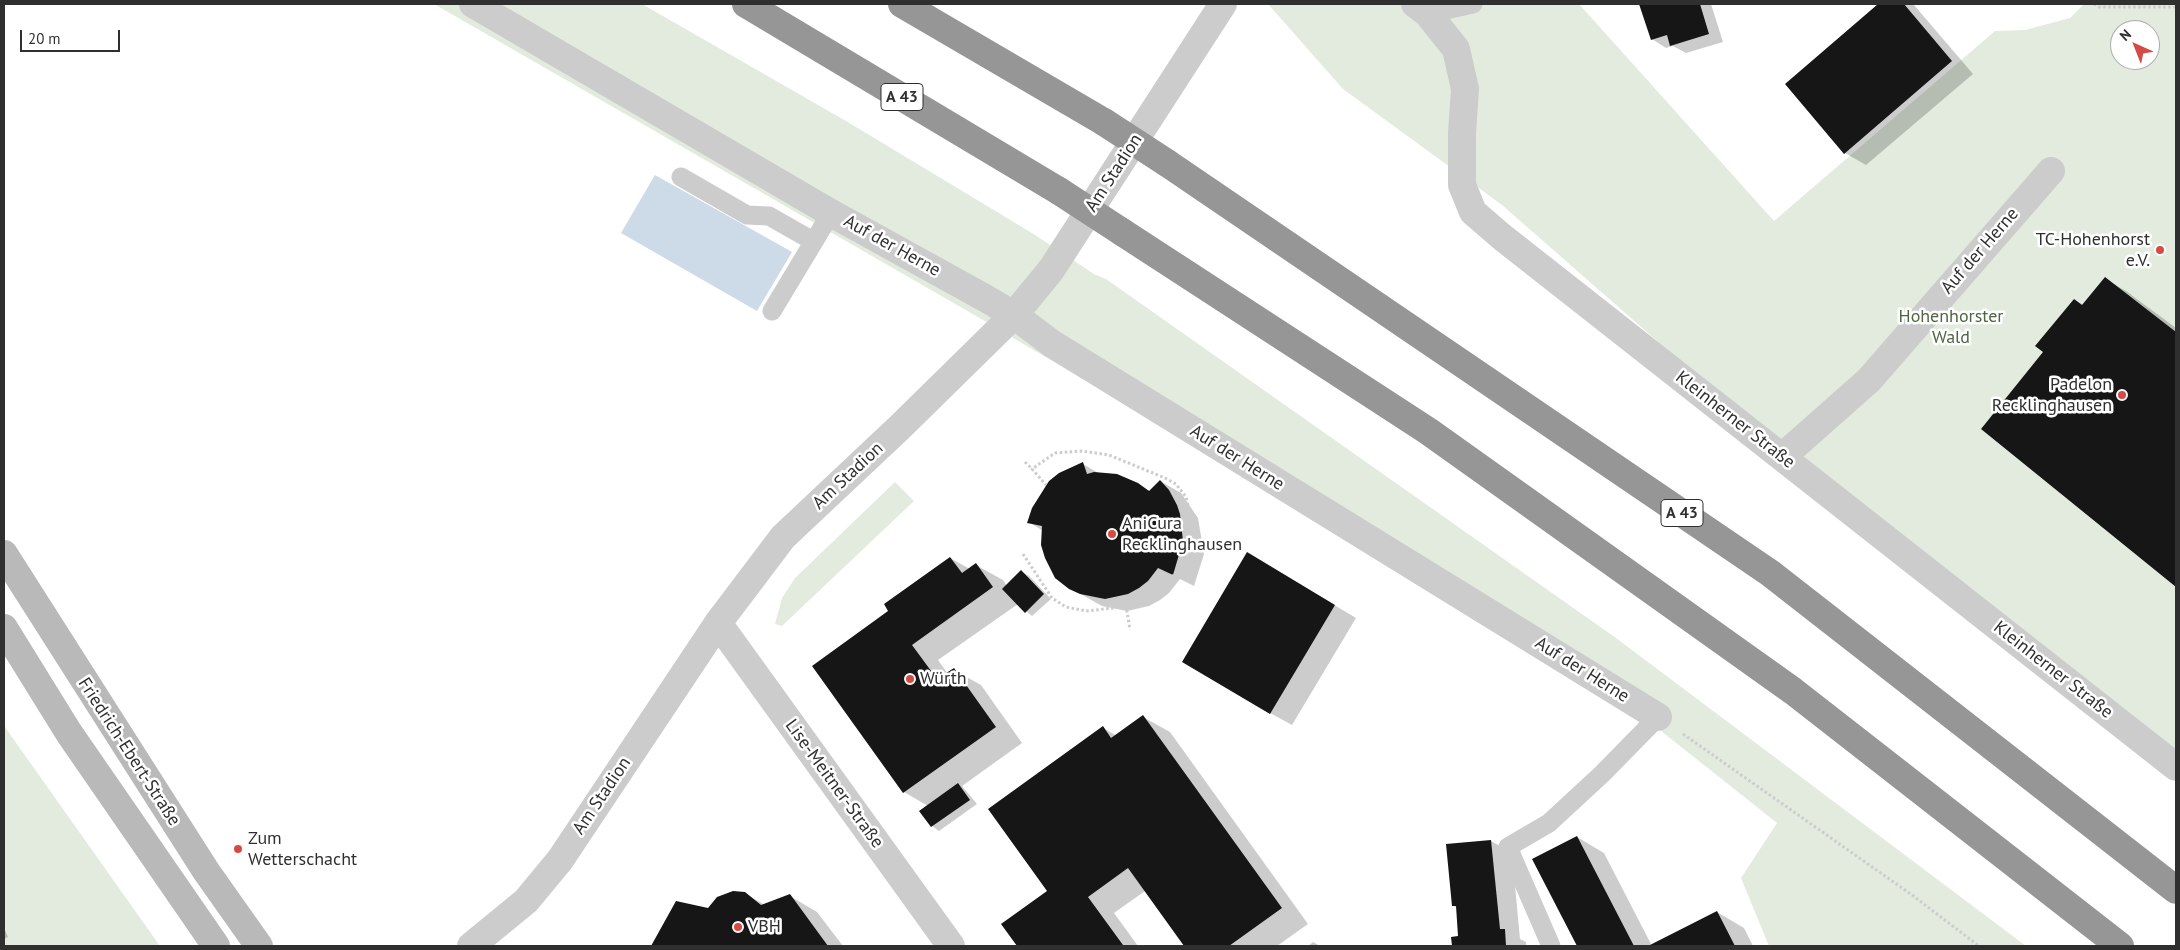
<!DOCTYPE html>
<meta charset="utf-8">
<style>
body{margin:0}
#map{position:relative;width:2180px;height:950px;overflow:hidden;background:#fff;font-family:"PT Sans",sans-serif}
canvas{display:block}
.frame{position:absolute;inset:0;border:5px solid #2f2f2f;pointer-events:none}
.north{position:absolute;left:2110px;top:20px;width:50px;height:50px;box-sizing:border-box;background:#fff;border:1px solid #acacac;border-radius:50%;rotate:316deg;font-size:14px;font-weight:700;line-height:20px;text-align:center;color:#2f2f2f}
.north::after{content:'';display:block;margin:auto;width:18px;height:22px;background:#d34b44;clip-path:polygon(50% 0,100% 100%,50% 72%,0 100%)}
.scale{position:absolute;left:20px;top:30px;width:100px;height:22px;box-sizing:border-box;border:2px solid #2f2f2f;border-top:0;padding-left:6px;font-size:15px;line-height:18px;white-space:nowrap;color:#2f2f2f;-webkit-text-stroke:4px #fff;paint-order:stroke}
</style>
<div id="map">
<canvas width="2180" height="950"></canvas>
<div class="frame"></div>
<div class="north">N</div>
<div class="scale">20 m</div>
</div>
<script>
const c = document.querySelector('canvas').getContext('2d');
c.lineJoin = 'round';
function paint(path, color) { c.fillStyle = color; c.fill(path, 'evenodd'); }
function strokePath(path, color, width, dash) { c.strokeStyle = color; c.lineWidth = width; c.lineCap = dash ? 'butt' : 'round'; c.setLineDash(dash || []); c.stroke(path); }
function label(font, color, halo, rows, align = 'center') {
  c.font = font + ' "PT Sans",sans-serif'; c.lineWidth = 5; c.setLineDash([]); c.textBaseline = 'middle'; c.strokeStyle = halo; c.fillStyle = color; for (const [text, x, y, turn = 0] of rows) {
    c.save(); c.translate(x, y); c.rotate((+turn || 0) * Math.PI / 180); c.textAlign = isNaN(turn) ? turn : align; if (halo) c.strokeText(text, 0, 0); c.fillText(text, 0, 0); c.restore();
  }
}
paint(new Path2D(`
 M 434,4 L 642,4 L 846,121 L 1032,233 L 1094,274 L 1106,279 L 1616,638 L 2026,946 L 1769,946 L 1741,878 L 1777,823 L 1612,692 L 971,313 Z
 M 1268,4 L 1579,4 L 1774,221 L 1995,31 L 2025,30 L 2070,18 L 2084,4 L 2176,4 L 2176,750 L 1737,411 L 1502,205 L 1343,89 ZM 2120,30 L 2150,30 L 2150,60 L 2120,60 Z
 M 895,482 L 914,501 L 782,626 L 775,624 L 782,598 L 795,578 Z
 M 4,725 L 7,730 L 160,946 L 4,946 Z`), '#e3ebde');
paint(new Path2D(`
 M 655,175 L 792,252 L 757,311 L 621,233 Z`), '#cddae8');
paint(new Path2D(`
 M 1641,4 L 1711,4 L 1723,42 L 1686,53 L 1673,46 L 1666,48 L 1652,39 Z
 M 1880,4 L 1914,5 L 1973,74 L 1866,165 L 1845,153 L 1786,84 Z
 M 2105,279 L 2126,291 L 2176,328 L 2176,585 L 2018,457 L 2045,352 L 2075,300 L 2083,305 Z
 M 1083,464 L 1100,474 L 1137,484 L 1150,491 L 1160,481 L 1181,493 L 1198,518 L 1204,554 L 1194,586 L 1180,579 L 1169,593 L 1160,600 L 1149,606 L 1127,611 L 1102,606 L 1070,588 L 1043,531 L 1029,522 Z
 M 950,558 L 970,569 L 976,565 L 1003,580 L 1007,586 L 1022,572 L 1029,576 L 1051,599 L 1032,616 L 1018,604 L 938,660 L 948,674 L 954,670 L 981,685 L 1022,743 L 962,786 L 977,804 L 939,831 L 932,826 L 921,811 L 928,806 L 904,792 L 890,611 Z
 M 1269,566 L 1356,618 L 1292,725 L 1270,713 Z
 M 1143,717 L 1170,732 L 1308,924 L 1277,946 L 1185,946 L 1145,891 L 1114,913 L 1138,946 L 1018,946 L 1003,925 L 1049,891 L 1103,728 L 1117,736 Z
 M 1577,837 L 1604,853 L 1652,946 L 1717,912 L 1744,928 L 1753,946 L 1578,946 L 1534,860 Z
 M 1491,841 L 1512,853 L 1520,939 L 1526,942 L 1526,946 L 1454,946 L 1453,938 L 1460,937 L 1457,908 L 1454,906 Z
 M 744,893 L 765,905 L 790,896 L 817,912 L 843,946 L 652,946 L 677,902 L 708,909 Z
 M 4,928 L 8,937 L 4,939 Z
 M 1313,942 L 1320,946 L 1308,946 Z`), '#0003');
paint(new Path2D(`
 M 1639,4 L 1700,4 L 1709,34 L 1670,46 L 1667,35 L 1651,40 Z
 M 1878,4 L 1904,4 L 1952,61 L 1844,154 L 1785,84 Z
 M 2105,277 L 2176,332 L 2176,587 L 1981,429 L 2043,352 L 2035,346 L 2074,299 L 2082,305 Z
 M 1083,462 L 1087,474 L 1094,472 L 1117,474 L 1138,483 L 1149,491 L 1160,480 L 1169,490 L 1177,505 L 1180,514 L 1183,541 L 1173,575 L 1158,568 L 1148,581 L 1139,588 L 1128,594 L 1105,599 L 1080,594 L 1069,589 L 1055,578 L 1045,558 L 1041,545 L 1042,526 L 1027,523 L 1032,508 L 1049,481 L 1059,473 Z
 M 1247,552 L 1335,605 L 1270,714 L 1182,662 Z
 M 950,557 L 962,573 L 976,563 L 993,587 L 912,645 L 937,679 L 954,668 L 996,727 L 903,793 L 812,666 L 888,611 L 884,604 Z
 M 1021,570 L 1044,594 L 1025,613 L 1002,589 Z
 M 1143,715 L 1282,908 L 1229,946 L 1184,946 L 1128,868 L 1088,897 L 1123,945 L 1120,946 L 1017,946 L 1001,924 L 1047,891 L 988,809 L 1103,726 L 1111,738 Z
 M 958,783 L 970,800 L 931,827 L 919,811 Z
 M 1577,836 L 1634,946 L 1577,946 L 1532,859 Z
 M 1491,840 L 1500,929 L 1505,929 L 1506,946 L 1452,946 L 1451,937 L 1458,936 L 1456,906 L 1452,906 L 1446,844 Z
 M 733,891 L 745,892 L 761,905 L 790,894 L 828,946 L 651,946 L 676,901 L 708,908 L 717,897 Z
 M 1717,911 L 1735,946 L 1648,946 Z`), '#161616');
strokePath(new Path2D(`
 M 2094,4 L 2099,7 L 2176,7
 M 1025,462 L 1032,469
 M 1023,554 L 1052,598 L 1066,607 L 1086,611 L 1114,608 L 1137,601 L 1169,580 L 1190,559 L 1193,553 L 1193,528 L 1186,497 L 1176,484 L 1165,478 L 1109,455 L 1082,451 L 1055,453 L 1032,469 L 1046,485
 M 1126,605 L 1130,630
 M 1683,734 L 1912,895 L 1979,946`), '#ccc', 3, [2.5, 2.5]);
strokePath(new Path2D(`
 M 1428,14 L 1473,4
 M 681,177 L 747,215 L 769,216 L 813,241
 M 772,311 L 831,213
 M 1551,946 L 1508,847 L 1549,823 L 1602,774 L 1658,717`), '#ccc', 19);
strokePath(new Path2D(`
 M 473,4 L 831,213 L 985,298 L 1014,315 L 1051,343 L 1658,717
 M 1415,4 L 1428,14 L 1456,49 L 1465,89 L 1462,133 L 1462,185 L 1473,212 L 1502,237 L 2176,767
 M 1782,457 L 1869,380 L 2051,171
 M 718,623 L 951,946
 M 471,946 L 526,901 L 560,860 L 718,623 L 783,537 L 900,427 L 1014,315 L 1051,270 L 1223,4`), '#ccc', 28);
strokePath(new Path2D(`
 M 4,554 L 206,871 L 259,946
 M 4,628 L 69,733 L 216,946`), '#b9b9b9', 28);
strokePath(new Path2D(`
 M 746,4 L 1059,191
 M 902,4 L 1104,122
 M 1167,163 L 1770,573 L 2176,890
 M 1122,232 L 1428,431 L 1793,691 L 2120,946`), '#969696', 28);
strokePath(new Path2D(`
 M 1104,122 L 1167,163
 M 1059,191 L 1122,232`), '#969696', 28);
for (const [x, y, r, color] of [
 [2160,250,5,"#d34b44"],
 [2122,395,5,"#d34b44"],
 [1112,534,5,"#d34b44"],
 [910,679,5,"#d34b44"],
 [238,849,5,"#d34b44"],
 [738,927,5,"#d34b44"]
]) { const dot = new Path2D(); dot.arc(x, y, r, 0, 2 * Math.PI); c.fillStyle = color; c.fill(dot); strokePath(dot, '#fff', 2); }
for (const [x, y, w] of [
 [902,97,42],
 [1682,513,42]
]) { const box = new Path2D(); box.roundRect(x - w / 2, y - 13.5, w, 27, 4); c.fillStyle = '#fff'; c.fill(box); strokePath(box, '#2f2f2f', 1); }
label('bold 16px', '#2f2f2f', null, [
 ["A 43",902,97],
 ["A 43",1682,513]
]);
label('18px', '#2f2f2f', '#fff', [
 ["Am Stadion",1114,173,-57],
 ["Auf der Herne",892,246,29],
 ["Auf der Herne",1980,251,-49],
 ["Kleinherner Straße",1735,420,38],
 ["Auf der Herne",1237,458,32],
 ["Am Stadion",848,476,-43],
 ["Auf der Herne",1582,670,32],
 ["Kleinherner Straße",2053,670,38],
 ["Friedrich-Ebert-Straße",129,752,57],
 ["Lise-Meitner-Straße",834,784,54],
 ["Am Stadion",602,796,-56]
]);
label('18px', '#2f2f2f', '#fff', [
 ["TC-Hohenhorst",2150,240,"right"],
 ["e.V.",2150,261,"right"],
 ["Padelon",2112,385,"right"],
 ["Recklinghausen",2112,406,"right"],
 ["AniCura",1122,524],
 ["Recklinghausen",1122,545],
 ["Würth",920,679],
 ["Zum",248,839],
 ["Wetterschacht",248,860],
 ["VBH",748,927]
], 'left');
label('18px', '#4e6641', '#fff', [
 ["Hohenhorster",1951,317],
 ["Wald",1951,338]
]);
</script>
